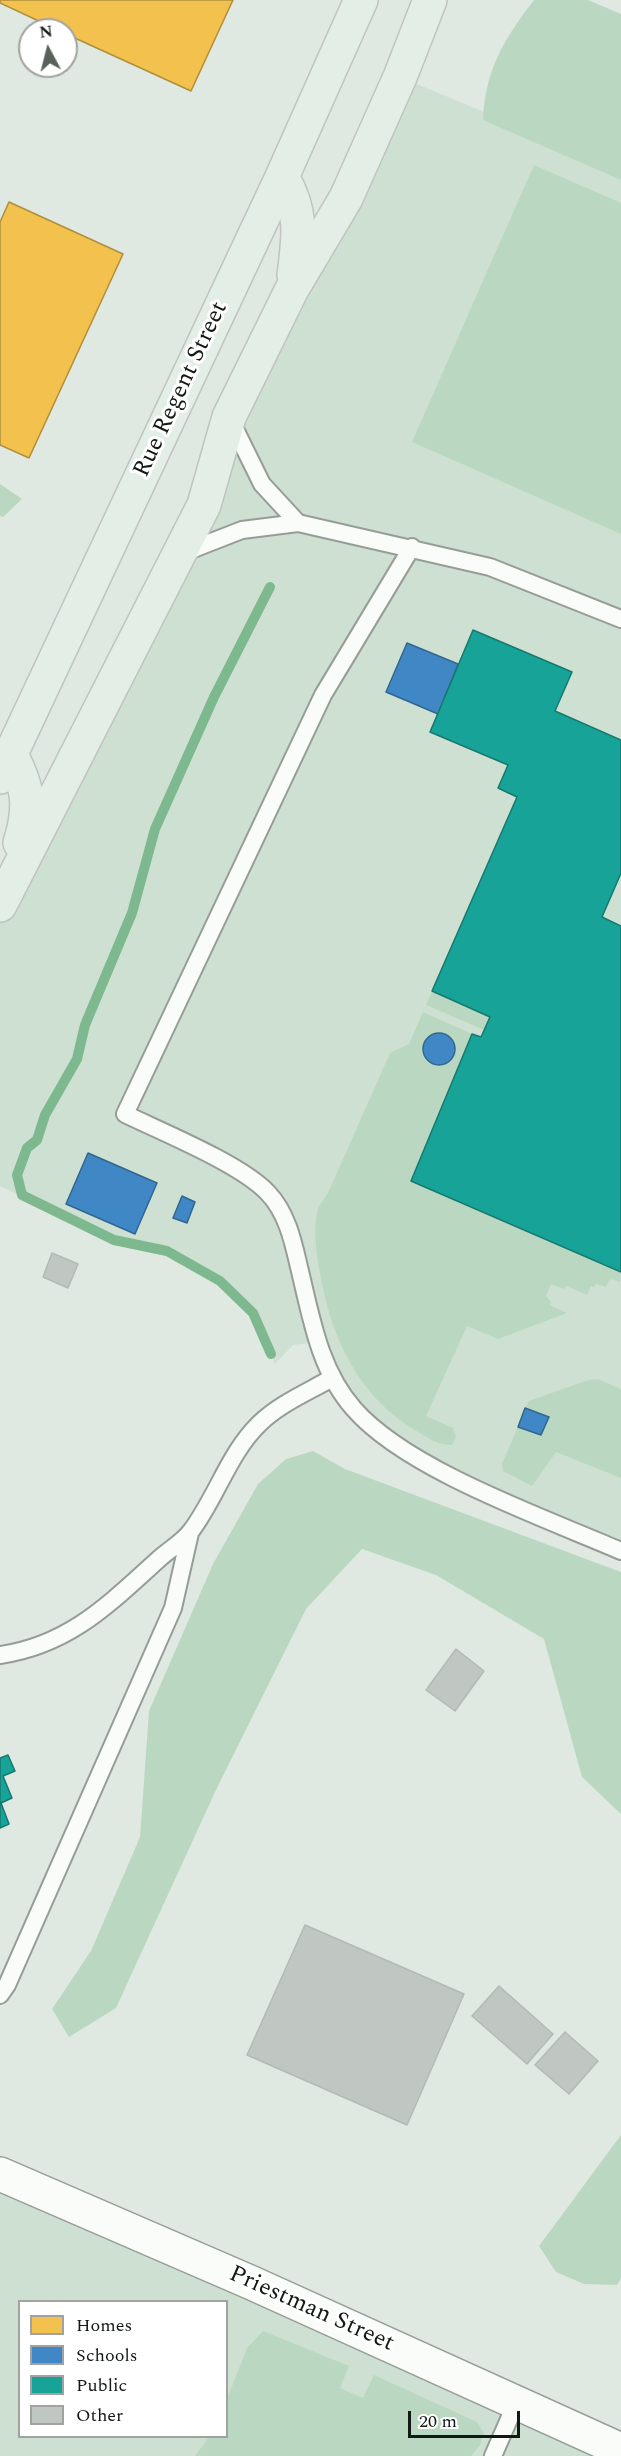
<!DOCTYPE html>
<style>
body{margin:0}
#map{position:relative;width:621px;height:2456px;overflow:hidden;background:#dfe9e1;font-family:Spectral,serif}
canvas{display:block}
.legend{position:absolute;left:18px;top:2300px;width:210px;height:138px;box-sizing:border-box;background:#fff;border:2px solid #a0a3a1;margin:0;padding:8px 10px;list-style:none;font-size:18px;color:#121813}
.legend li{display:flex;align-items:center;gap:12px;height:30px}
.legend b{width:30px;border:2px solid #a0a3a1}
.north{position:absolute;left:18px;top:18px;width:60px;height:60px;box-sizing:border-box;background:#fff;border:2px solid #a0a3a1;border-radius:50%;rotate:353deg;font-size:16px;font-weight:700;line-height:24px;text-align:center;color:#121813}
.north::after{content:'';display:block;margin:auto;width:21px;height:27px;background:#5a615b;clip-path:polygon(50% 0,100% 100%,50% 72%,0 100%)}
.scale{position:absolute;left:408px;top:2411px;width:112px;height:27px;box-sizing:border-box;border:3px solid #121813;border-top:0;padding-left:8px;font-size:18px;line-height:21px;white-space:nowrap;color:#121813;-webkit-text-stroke:4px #fff;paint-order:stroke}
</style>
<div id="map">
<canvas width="621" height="2456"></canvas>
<ul class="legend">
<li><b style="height:16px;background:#f2c14e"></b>Homes</li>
<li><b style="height:16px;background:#3f88c5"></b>Schools</li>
<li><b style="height:16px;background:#17a398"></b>Public</li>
<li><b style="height:16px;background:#c0c7c2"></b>Other</li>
</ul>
<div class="north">N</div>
<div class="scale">20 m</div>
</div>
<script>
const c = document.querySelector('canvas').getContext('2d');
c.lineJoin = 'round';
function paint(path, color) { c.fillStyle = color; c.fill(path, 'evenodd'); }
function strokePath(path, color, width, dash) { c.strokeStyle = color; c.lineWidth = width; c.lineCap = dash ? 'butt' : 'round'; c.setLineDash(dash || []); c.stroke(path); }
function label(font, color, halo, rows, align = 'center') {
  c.font = font + ' Spectral,serif'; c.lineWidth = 6; c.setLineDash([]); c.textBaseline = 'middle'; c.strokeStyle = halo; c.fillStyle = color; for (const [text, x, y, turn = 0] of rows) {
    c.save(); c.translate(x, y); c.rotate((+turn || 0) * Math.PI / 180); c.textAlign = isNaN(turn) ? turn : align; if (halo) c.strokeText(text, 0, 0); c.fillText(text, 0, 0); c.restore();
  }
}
paint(new Path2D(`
 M 400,77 L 621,169 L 621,1551 L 469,1484 L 353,1409 L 317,1342 L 293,1345 L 275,1364 L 253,1313 L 220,1281 L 167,1251 L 114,1240 L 0,1186 L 0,905 Z
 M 0,2174 L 621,2456 L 0,2456 ZM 20,2302 L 226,2302 L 226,2436 L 20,2436 Z`), '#cee0d2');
paint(new Path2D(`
 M 534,0 L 588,0 L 621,14 L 621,180 L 483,120 C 485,70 504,39 534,0 Z
 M 534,165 L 621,203 L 621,534 L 412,442 Z
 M 0,484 L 22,499 L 3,517 L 0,516 Z
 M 432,991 L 490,1017 L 484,1030 L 426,1005 Z
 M 423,1012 L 472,1034 L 411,1181 L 621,1272 L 620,1282 L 610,1279 L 606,1287 L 596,1284 L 594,1287 L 591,1286 L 587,1295 L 567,1286 L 564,1289 L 551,1284 L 546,1296 L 551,1302 L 550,1305 L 567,1313 L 498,1339 L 467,1326 L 426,1416 L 453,1428 L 456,1437 L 452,1445 C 438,1445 430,1439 418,1432 C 359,1398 331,1338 320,1273 C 316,1255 313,1227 318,1209 C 320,1204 325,1198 328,1193 L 390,1053 L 409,1044 Z
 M 598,1379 L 621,1389 L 621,1478 L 556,1452 L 532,1486 L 503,1471 L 502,1464 L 518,1427 L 541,1435 L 548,1417 L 525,1408 L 529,1401 L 588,1380 Z
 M 313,1451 L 345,1469 L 621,1572 L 621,1814 L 582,1777 L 544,1639 L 436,1575 L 362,1549 L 306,1609 L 215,1792 L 116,2008 L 69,2037 L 52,2009 L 91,1951 L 140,1837 L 149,1711 L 213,1564 L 258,1484 L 286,1459 Z
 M 621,2135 L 621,2278 L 617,2285 L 584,2284 L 556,2272 L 539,2246 Z
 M 263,2331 L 349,2366 L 340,2388 L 363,2398 L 374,2375 L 477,2422 L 484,2433 L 480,2445 L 471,2456 L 195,2456 L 209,2437 L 226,2436 L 227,2399 L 247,2348 Z`), '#bad8c1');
const homes = new Path2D(`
 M 0,0 L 233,0 L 191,91 L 66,34 L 66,30 L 58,30 L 0,3 Z
 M 9,202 L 123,254 L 29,458 L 0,445 L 0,222 Z`);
paint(homes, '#f2c14e');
strokePath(homes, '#af8e3c', 1.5);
const schools = new Path2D(`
 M 407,643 L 458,664 L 438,714 L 386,692 Z
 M423 1049a16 16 0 1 1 32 0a16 16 0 1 1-32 0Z
 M 88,1153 L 157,1183 L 135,1234 L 66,1204 Z
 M 182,1196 L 195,1202 L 187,1223 L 173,1218 Z
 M 525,1408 L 549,1417 L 541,1435 L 518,1427 Z`);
paint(schools, '#3f88c5');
strokePath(schools, '#326690', 1.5);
const public = new Path2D(`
 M 473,630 L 572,672 L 555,711 L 621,740 L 621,873 L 602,917 L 621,926 L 621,1272 L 411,1181 L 472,1034 L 481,1037 L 490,1017 L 432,991 L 517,797 L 498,788 L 508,765 L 430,732 Z
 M 8,1755 L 15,1771 L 3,1776 L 12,1798 L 1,1803 L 9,1824 L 0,1828 L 0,1758 Z`);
paint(public, '#17a398');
strokePath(public, '#167970', 1.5);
strokePath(new Path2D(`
 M 270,587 L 214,697 L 155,829 L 132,913 L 85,1025 L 77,1059 L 45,1115 L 37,1140 L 27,1148 L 17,1175 L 22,1195 L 114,1240 L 167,1251 L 220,1281 L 253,1313 L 271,1354`), '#7db88f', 10);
const building = new Path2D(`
 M 52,1253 L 78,1264 L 68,1288 L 43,1277 Z
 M 456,1649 L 484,1671 L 455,1711 L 426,1690 Z
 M 305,1925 L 464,1994 L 407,2125 L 247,2055 Z
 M 499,1986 L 553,2034 L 527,2064 L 472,2016 Z
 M 565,2032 L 598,2061 L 569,2094 L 535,2065 Z`);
paint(building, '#c0c7c2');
strokePath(building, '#b3bab4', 1.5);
const lane = new Path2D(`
 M 230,419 L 262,484 L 298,523
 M 412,547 L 323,695 L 125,1114 C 162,1132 241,1164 268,1193 C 287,1213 293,1241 299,1267 C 311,1316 319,1370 354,1409 C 407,1470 545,1518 621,1551
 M 183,553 L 242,530 L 298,523 L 490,567 L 621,619
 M 0,1655 C 70,1645 110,1603 160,1558 C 170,1549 183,1542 191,1531 C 216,1498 229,1453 259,1424 C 279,1404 308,1392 332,1378
 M 0,1995 L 7,1985 L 173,1608 L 190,1533
 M 493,2456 L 517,2401`);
const secondary = new Path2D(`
 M 0,2174 L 252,2283 L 621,2450`);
const primary = new Path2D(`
 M 282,177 C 303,211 299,237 294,275
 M 11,755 C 29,787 31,808 20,843
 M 0,777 L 282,177 L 361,0
 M 0,905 L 204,505 L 229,417 L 292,289 L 346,198 L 400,77 L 430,0`);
strokePath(lane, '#969d97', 20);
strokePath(secondary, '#969d97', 36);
strokePath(primary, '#c0c4c1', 36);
strokePath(lane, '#fafcfa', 16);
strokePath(secondary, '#fafcfa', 33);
strokePath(primary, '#e2eee6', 33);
label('24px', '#121813', '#fff', [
 ["Rue Regent Street",182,390,-65],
 ["Priestman Street",311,2310,24]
]);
</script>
